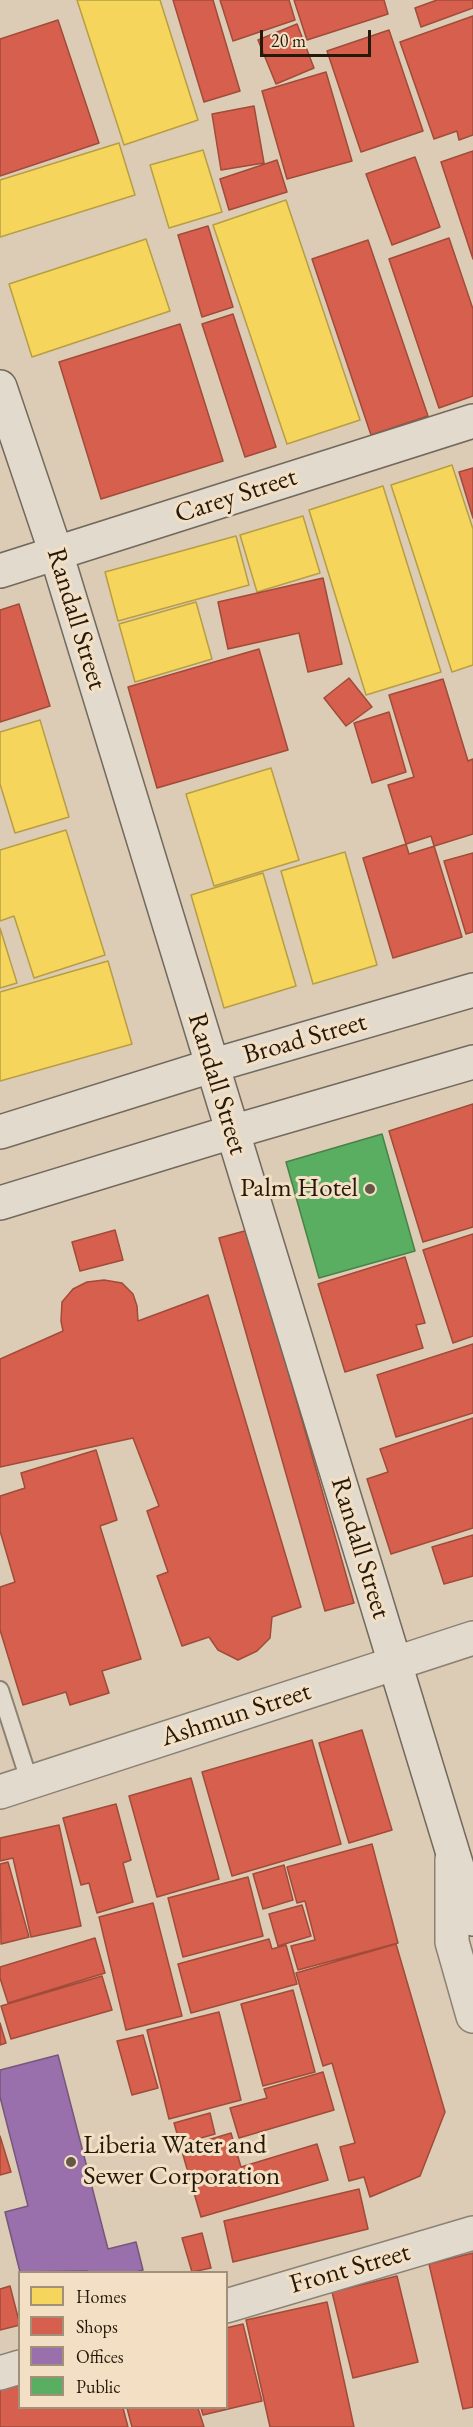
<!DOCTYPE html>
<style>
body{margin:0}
#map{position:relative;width:473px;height:2427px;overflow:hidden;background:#dcccb5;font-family:"EB Garamond",serif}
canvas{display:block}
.legend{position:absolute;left:18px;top:2271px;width:210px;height:138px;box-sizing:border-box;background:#f3e0c4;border:2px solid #a1907a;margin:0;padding:8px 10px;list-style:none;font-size:18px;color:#25190b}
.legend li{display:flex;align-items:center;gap:12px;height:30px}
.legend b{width:30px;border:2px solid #a1907a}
.scale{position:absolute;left:260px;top:30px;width:111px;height:27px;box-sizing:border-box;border:3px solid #25190b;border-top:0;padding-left:8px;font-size:18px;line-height:21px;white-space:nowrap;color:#25190b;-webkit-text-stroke:4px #f3e0c4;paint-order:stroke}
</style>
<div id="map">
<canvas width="473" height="2427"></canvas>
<ul class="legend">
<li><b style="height:16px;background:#f6d55c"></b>Homes</li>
<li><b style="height:16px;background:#d6604d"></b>Shops</li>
<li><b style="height:16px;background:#9970ab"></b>Offices</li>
<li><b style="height:16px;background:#5aae61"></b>Public</li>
</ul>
<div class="scale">20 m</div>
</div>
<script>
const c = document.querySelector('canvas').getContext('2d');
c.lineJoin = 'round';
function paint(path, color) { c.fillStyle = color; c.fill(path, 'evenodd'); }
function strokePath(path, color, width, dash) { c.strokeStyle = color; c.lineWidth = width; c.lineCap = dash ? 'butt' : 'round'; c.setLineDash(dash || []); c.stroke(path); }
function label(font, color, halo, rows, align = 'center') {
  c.font = font + ' "EB Garamond",serif'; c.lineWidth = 6; c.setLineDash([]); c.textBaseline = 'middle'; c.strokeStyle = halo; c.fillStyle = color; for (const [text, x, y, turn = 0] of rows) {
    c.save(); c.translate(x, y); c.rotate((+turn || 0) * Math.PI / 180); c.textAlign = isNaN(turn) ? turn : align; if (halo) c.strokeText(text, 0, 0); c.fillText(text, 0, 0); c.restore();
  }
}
const homes = new Path2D(`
 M 77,0 L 160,0 L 198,120 L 124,145 Z
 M 119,143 L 135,195 L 0,237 L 0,180 Z
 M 203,150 L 222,212 L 169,228 L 150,165 Z
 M 286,200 L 360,420 L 287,444 L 213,225 Z
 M 146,239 L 170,311 L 32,357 L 9,284 Z
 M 452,465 L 473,529 L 473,665 L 452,672 L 391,485 Z
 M 383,486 L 441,672 L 366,695 L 309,510 Z
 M 303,516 L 320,573 L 257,592 L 240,535 Z
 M 236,536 L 249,585 L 118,621 L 105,572 Z
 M 196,602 L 212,659 L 135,682 L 119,624 Z
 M 40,720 L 69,817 L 15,833 L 0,784 L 0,732 Z
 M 271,768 L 299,860 L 214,886 L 186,794 Z
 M 66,830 L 105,955 L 34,978 L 14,916 L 0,921 L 0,850 Z
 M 345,852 L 377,965 L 313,984 L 281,871 Z
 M 263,873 L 296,986 L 224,1008 L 191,895 Z
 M 0,928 L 17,983 L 0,988 Z
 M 108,961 L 132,1044 L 0,1081 L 0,992 Z`);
paint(homes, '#f6d55c');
strokePath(homes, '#b79d44', 1.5);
const shops = new Path2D(`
 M 173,0 L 213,0 L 240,91 L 204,102 Z
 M 220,0 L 289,0 L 295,20 L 233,41 Z
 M 294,0 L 384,0 L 388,14 L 307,40 Z
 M 437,0 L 473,0 L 473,8 L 421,27 L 415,8 Z
 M 473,16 L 473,135 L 459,140 L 457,131 L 434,139 L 400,42 Z
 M 58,20 L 99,143 L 0,176 L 0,39 Z
 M 297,24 L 314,68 L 276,84 L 258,40 Z
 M 389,30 L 423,131 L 361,152 L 327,51 Z
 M 326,72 L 352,161 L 287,179 L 262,91 Z
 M 254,106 L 264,163 L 221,170 L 212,114 Z
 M 473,151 L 473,259 L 441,162 Z
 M 415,157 L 440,227 L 392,245 L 366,174 Z
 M 277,160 L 287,192 L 229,210 L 220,179 Z
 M 208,226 L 233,307 L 202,317 L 178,235 Z
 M 449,238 L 473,309 L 473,396 L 439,408 L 389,259 Z
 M 368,240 L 428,416 L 371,435 L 312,259 Z
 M 233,314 L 276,447 L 245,457 L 202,324 Z
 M 180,324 L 223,461 L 101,499 L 59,362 Z
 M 473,468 L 473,518 L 459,472 Z
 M 323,578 L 342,664 L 308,672 L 299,633 L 228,649 L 218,602 Z
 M 19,604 L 50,706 L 0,722 L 0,610 Z
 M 259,649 L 288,750 L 157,788 L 128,687 Z
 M 349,678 L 372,707 L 346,726 L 324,698 Z
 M 443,679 L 468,761 L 473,759 L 473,834 L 409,854 L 388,785 L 414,777 L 389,695 Z
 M 389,712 L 406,772 L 372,783 L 354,723 Z
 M 431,836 L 462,937 L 393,958 L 363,858 Z
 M 473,853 L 473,932 L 466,934 L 444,861 Z
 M 473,1104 L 473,1227 L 423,1242 L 389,1131 Z
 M 115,1230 L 123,1260 L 80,1271 L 72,1242 Z
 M 248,1230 L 354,1603 L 325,1611 L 219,1238 Z
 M 473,1234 L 473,1336 L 453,1343 L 423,1250 Z
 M 405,1257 L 425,1323 L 416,1325 L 423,1348 L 345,1372 L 318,1284 Z
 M 104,1280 L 122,1283 L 133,1294 L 137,1306 L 138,1321 L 208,1295 L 301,1607 L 272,1617 L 270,1638 L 257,1651 L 238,1660 L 218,1650 L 209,1637 L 182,1646 L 157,1576 L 168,1572 L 147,1511 L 159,1506 L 133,1438 L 0,1467 L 0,1359 L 63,1331 L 61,1321 L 62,1302 L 73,1289 L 87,1282 Z
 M 473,1344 L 473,1413 L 396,1437 L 377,1375 Z
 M 473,1418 L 473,1528 L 391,1554 L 367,1479 L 388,1472 L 380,1449 Z
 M 96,1450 L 117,1520 L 100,1526 L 141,1659 L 102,1671 L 109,1693 L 70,1705 L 66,1692 L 23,1705 L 0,1630 L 0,1587 L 15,1582 L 0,1531 L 0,1496 L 25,1488 L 21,1473 Z
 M 473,1535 L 473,1576 L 444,1584 L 432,1547 Z
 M 362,1730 L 392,1830 L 349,1843 L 319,1743 Z
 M 312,1740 L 341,1844 L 232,1876 L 202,1772 Z
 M 191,1778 L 219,1879 L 157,1897 L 129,1796 Z
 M 116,1804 L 131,1860 L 123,1863 L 133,1902 L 97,1913 L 89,1883 L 81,1885 L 63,1818 Z
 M 59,1825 L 81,1926 L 31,1937 L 13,1858 L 0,1861 L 0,1838 Z
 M 372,1844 L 398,1943 L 298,1970 L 291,1946 L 315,1940 L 305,1901 L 297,1903 L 287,1867 Z
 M 8,1862 L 29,1937 L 1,1944 L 0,1864 Z
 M 284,1865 L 293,1900 L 263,1909 L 253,1874 Z
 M 248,1877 L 263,1936 L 183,1957 L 168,1898 Z
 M 153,1903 L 182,2016 L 126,2030 L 99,1917 Z
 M 302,1905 L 311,1936 L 278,1946 L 269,1914 Z
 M 95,1938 L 105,1973 L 8,2003 L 0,1978 L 0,1967 Z
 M 269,1939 L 272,1949 L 286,1945 L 297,1984 L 191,2013 L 178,1964 Z
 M 396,1944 L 445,2112 L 420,2176 L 370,2197 L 364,2177 L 349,2181 L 340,2147 L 355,2143 L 332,2063 L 323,2066 L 296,1973 Z
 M 102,1976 L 112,2010 L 11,2039 L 1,2006 Z
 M 293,1990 L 315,2072 L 263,2086 L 241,2004 Z
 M 219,2012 L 241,2100 L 169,2119 L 147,2030 Z
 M 0,2023 L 6,2043 L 0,2045 Z
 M 143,2035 L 158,2088 L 132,2095 L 117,2041 Z
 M 323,2072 L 334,2110 L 239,2138 L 230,2108 L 267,2098 L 264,2089 Z
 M 210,2113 L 215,2134 L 180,2144 L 174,2123 Z
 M 231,2133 L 241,2167 L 317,2144 L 328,2180 L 201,2217 L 181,2148 Z
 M 0,2136 L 11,2172 L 0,2175 Z
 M 359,2189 L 368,2229 L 233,2262 L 224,2221 Z
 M 202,2233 L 211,2268 L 192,2272 L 182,2238 Z
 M 473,2253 L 473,2407 L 463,2409 L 429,2264 Z
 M 397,2276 L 418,2362 L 353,2378 L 332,2292 Z
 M 10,2286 L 20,2325 L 0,2330 L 0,2289 Z
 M 327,2302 L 354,2427 L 270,2427 L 246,2320 Z
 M 243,2324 L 262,2401 L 203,2415 L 201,2408 L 226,2408 L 226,2328 Z
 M 20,2372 L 20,2408 L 123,2408 L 128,2427 L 0,2427 L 0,2378 Z
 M 127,2408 L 198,2408 L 204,2427 L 132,2427 Z`);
paint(shops, '#d6604d');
strokePath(shops, '#a14b39', 1.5);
const offices = new Path2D(`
 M 58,2055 L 108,2249 L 136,2242 L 143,2270 L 136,2272 L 88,2272 L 87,2271 L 20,2272 L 5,2212 L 28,2206 L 0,2097 L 0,2070 Z`);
paint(offices, '#9970ab');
strokePath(offices, '#76567b', 1.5);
const public = new Path2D(`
 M 382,1134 L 415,1251 L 319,1278 L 286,1162 Z`);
paint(public, '#5aae61');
strokePath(public, '#4a8147', 1.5);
const lane = new Path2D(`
 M 0,1690 L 30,1783`);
const street = new Path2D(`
 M 0,1792 L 473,1638
 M 452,1859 L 452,1942 L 473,2016
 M 226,2306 L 473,2233
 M 0,2373 L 20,2367`);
const secondary = new Path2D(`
 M 0,387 L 56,553 L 473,1919
 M 0,571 L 473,421
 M 0,1132 L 211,1066 L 473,990
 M 0,1203 L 232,1132 L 473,1062`);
strokePath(lane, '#8c8273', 20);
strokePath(street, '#8c8273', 36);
strokePath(secondary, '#73695c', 36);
strokePath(lane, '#e3dace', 16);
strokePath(street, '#e3dace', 33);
strokePath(secondary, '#e3dace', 33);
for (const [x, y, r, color] of [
 [370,1189,6,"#655846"],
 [71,2162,6,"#655846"]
]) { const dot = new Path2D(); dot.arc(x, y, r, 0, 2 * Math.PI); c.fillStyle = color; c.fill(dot); strokePath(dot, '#f3e0c4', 2); }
label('27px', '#25190b', '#f3e0c4', [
 ["Carey Street",236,496,-18],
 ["Randall Street",76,619,73],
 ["Broad Street",305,1039,-16],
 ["Randall Street",217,1084,73],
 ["Randall Street",360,1548,73],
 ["Ashmun Street",236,1715,-18],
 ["Front Street",350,2269,-16]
]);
label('27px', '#25190b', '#f3e0c4', [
 ["Palm Hotel",358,1189],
 ["Liberia Water and",83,2146,"left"],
 ["Sewer Corporation",83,2177,"left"]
], 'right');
</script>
